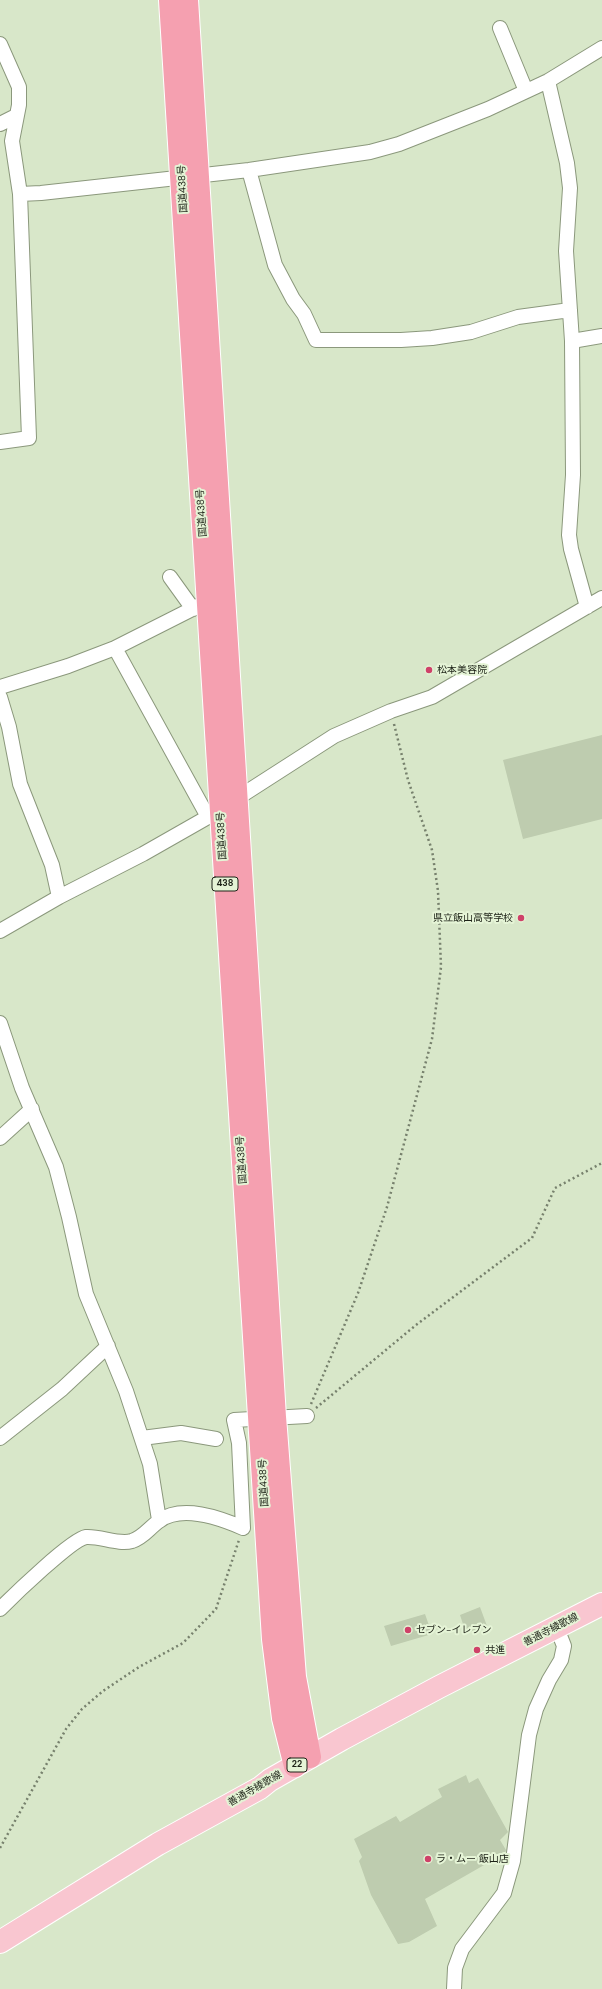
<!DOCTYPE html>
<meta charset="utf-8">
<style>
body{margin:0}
canvas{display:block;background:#d8e7c9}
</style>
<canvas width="602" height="1989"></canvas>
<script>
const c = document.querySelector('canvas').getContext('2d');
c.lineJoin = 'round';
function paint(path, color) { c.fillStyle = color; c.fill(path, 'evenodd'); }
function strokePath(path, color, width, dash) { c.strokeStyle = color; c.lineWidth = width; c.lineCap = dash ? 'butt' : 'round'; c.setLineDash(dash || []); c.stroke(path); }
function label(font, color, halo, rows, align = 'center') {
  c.font = font + ' "DM Sans","Noto Sans JP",sans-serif'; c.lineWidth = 4; c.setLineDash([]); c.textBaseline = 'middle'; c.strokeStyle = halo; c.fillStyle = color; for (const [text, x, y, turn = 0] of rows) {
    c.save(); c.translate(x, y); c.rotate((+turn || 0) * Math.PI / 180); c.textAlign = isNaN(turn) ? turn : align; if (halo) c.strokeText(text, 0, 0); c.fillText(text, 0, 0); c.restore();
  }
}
paint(new Path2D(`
 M 602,735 L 602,819 L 523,839 L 503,760 Z
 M 480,1607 L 487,1626 L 466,1633 L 460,1615 Z
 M 425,1614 L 432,1634 L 391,1646 L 384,1626 Z
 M 466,1775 L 469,1783 L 478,1778 L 508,1832 L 500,1840 L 506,1850 L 505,1853 L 425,1899 L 437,1926 L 409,1942 L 398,1944 L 371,1895 L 359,1861 L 362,1857 L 354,1839 L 396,1816 L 400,1822 L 442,1797 L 438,1789 Z`), '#beccaf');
const street = new Path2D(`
 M 500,28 L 526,91
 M 0,44 L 19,87 L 19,105 L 12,141 L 20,194 L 29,438 L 0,442
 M 548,81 L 567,163 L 570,188 L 566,251 L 572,341 L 573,475 L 569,535 L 571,549 L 587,607
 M 0,124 L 16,116
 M 249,170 L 275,265 L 293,299 L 304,314 L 316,340 L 401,340 L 432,338 L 471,332 L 518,317 L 570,310
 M 20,194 L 41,193 L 249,170 L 370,152 L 399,144 L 488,109 L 548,81 L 602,48
 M 572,341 L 602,336
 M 170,577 L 193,609
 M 115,648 L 208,601
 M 0,687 L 68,666 L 115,648 L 208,817
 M 0,697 L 9,727 L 20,784 L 52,865 L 59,897
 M 0,931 L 59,897 L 143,854 L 208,817 L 334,736 L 391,711 L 432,697 L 602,598
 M 0,1023 L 22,1088 L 56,1167 L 69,1217 L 86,1294 L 126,1391 L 150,1464 L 159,1520
 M 0,1138 L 32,1109
 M 0,1438 L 62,1389 L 108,1346
 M 142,1438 L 181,1433 L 216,1439
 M 0,1609 C 13,1596 72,1539 86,1537 C 101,1536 118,1545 132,1541 C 144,1537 149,1528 159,1521 C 182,1504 220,1518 243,1528 L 239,1443 L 234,1420 L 307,1416
 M 454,1989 L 455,1968 L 462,1949 L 504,1893 L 513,1861 L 529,1735 L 536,1709 L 549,1680 L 561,1660 L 564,1646 L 557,1628`);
const primary = new Path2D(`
 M 0,1942 L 158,1844 L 260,1788 L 270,1780 L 342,1739 L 439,1687 L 602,1604`);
const highway = new Path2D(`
 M 170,0 L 273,1639 L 283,1718 L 295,1766
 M 187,0 L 275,1417 L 295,1677 L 310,1757`);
strokePath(street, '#8b987c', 16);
strokePath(primary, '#fff', 24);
strokePath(highway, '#fff', 24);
strokePath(new Path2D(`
 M 311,1404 L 358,1293 L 387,1207 L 432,1039 L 441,967 L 438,891 L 432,850 L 408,780 L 394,724
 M 316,1408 L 416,1325 L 532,1238 L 555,1188 L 602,1163
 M 0,1848 L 66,1729 L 82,1709 L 103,1691 L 139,1667 L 183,1643 L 216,1609 L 239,1540`), '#77816d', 2.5, [2, 3]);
strokePath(street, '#fff', 14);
strokePath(primary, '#f9c6d0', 22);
strokePath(highway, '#f5a0b0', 22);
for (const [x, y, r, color] of [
 [429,670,4,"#cf4169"],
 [521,918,4,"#cf4169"],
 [408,1630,4,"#cf4169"],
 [477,1650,4,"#cf4169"],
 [428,1859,4,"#cf4169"]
]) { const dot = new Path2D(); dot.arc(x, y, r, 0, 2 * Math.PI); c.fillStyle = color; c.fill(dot); strokePath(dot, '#e5f4d6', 1.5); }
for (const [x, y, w] of [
 [225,884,26],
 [297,1765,20]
]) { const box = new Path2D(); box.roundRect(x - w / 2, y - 7, w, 14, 3); c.fillStyle = '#e5f4d6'; c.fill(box); strokePath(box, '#1d2217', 1); }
label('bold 9px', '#1d2217', null, [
 ["438",225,884],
 ["22",297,1765]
]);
label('10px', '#1d2217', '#e5f4d6', [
 ["国道438号",183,189,-93],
 ["国道438号",202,513,-94],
 ["国道438号",222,836,-93],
 ["国道438号",242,1160,-94],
 ["国道438号",264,1483,-93],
 ["善通寺綾歌線",551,1630,-27],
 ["善通寺綾歌線",255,1789,-30]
]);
label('10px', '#1d2217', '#e5f4d6', [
 ["松本美容院",437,670],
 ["県立飯山高等学校",513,918,"right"],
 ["セブン-イレブン",416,1630],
 ["共進",485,1650],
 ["ラ・ムー 飯山店",436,1859]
], 'left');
</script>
